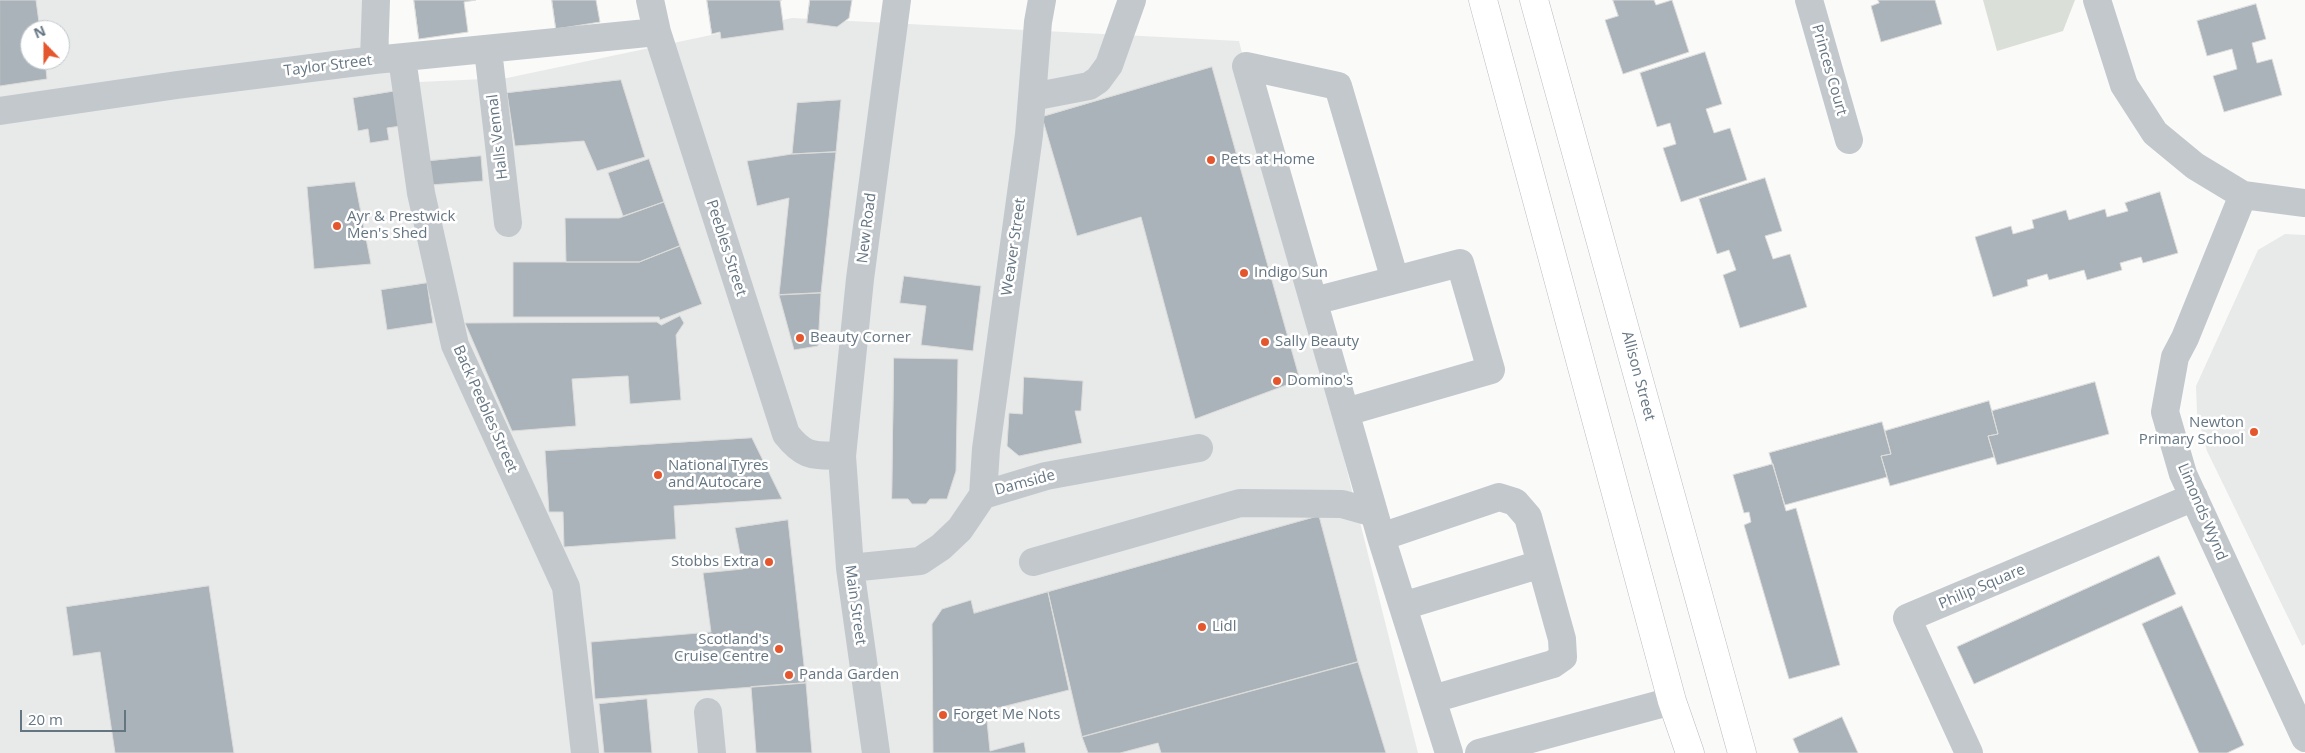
<!DOCTYPE html>
<style>
body{margin:0}
#map{position:relative;width:2305px;height:753px;overflow:hidden;background:#fafaf8;font-family:"Open Sans",sans-serif}
canvas{display:block}
.north{position:absolute;left:20px;top:20px;width:50px;height:50px;box-sizing:border-box;background:#fff;border:1px solid #c1c8cd;border-radius:50%;rotate:338deg;font-size:14px;font-weight:700;line-height:20px;text-align:center;color:#657683}
.north::after{content:'';display:block;margin:auto;width:18px;height:22px;background:#e4572e;clip-path:polygon(50% 0,100% 100%,50% 72%,0 100%)}
.scale{position:absolute;left:20px;top:710px;width:106px;height:22px;box-sizing:border-box;border:2px solid #657683;border-top:0;padding-left:6px;font-size:15px;line-height:18px;white-space:nowrap;color:#657683;-webkit-text-stroke:4px #fff;paint-order:stroke}
</style>
<div id="map">
<canvas width="2305" height="753"></canvas>
<div class="north">N</div>
<div class="scale">20 m</div>
</div>
<script>
const c = document.querySelector('canvas').getContext('2d');
c.lineJoin = 'round';
function paint(path, color) { c.fillStyle = color; c.fill(path, 'evenodd'); }
function strokePath(path, color, width, dash) { c.strokeStyle = color; c.lineWidth = width; c.lineCap = dash ? 'butt' : 'round'; c.setLineDash(dash || []); c.stroke(path); }
function label(font, color, halo, rows, align = 'center') {
  c.font = font + ' "Open Sans",sans-serif'; c.lineWidth = 5; c.setLineDash([]); c.textBaseline = 'middle'; c.strokeStyle = halo; c.fillStyle = color; for (const [text, x, y, turn = 0] of rows) {
    c.save(); c.translate(x, y); c.rotate((+turn || 0) * Math.PI / 180); c.textAlign = isNaN(turn) ? turn : align; if (halo) c.strokeText(text, 0, 0); c.fillText(text, 0, 0); c.restore();
  }
}
paint(new Path2D(`
 M 0,0 L 381,0 L 396,83 L 507,78 L 792,18 L 1239,41 L 1418,753 L 0,753 ZM 30,30 L 60,30 L 60,60 L 30,60 Z
 M 2285,234 L 2305,235 L 2305,644 L 2302,646 L 2207,451 L 2197,413 L 2196,386 L 2258,250 Z`), '#e8e9e9');
paint(new Path2D(`
 M 1983,0 L 2075,0 L 2063,31 L 1997,51 Z`), '#dadfd7');
const building = new Path2D(`
 M 0,0 L 36,0 L 40,30 L 30,30 L 30,60 L 45,60 L 47,79 L 0,86 Z
 M 414,0 L 476,0 L 464,2 L 468,32 L 419,39 Z
 M 552,0 L 596,0 L 600,22 L 556,29 Z
 M 707,0 L 782,0 L 780,0 L 784,30 L 721,39 L 720,32 L 712,34 Z
 M 810,0 L 852,0 L 849,18 L 837,27 L 807,23 Z
 M 1613,0 L 1654,0 L 1656,5 L 1672,0 L 1689,52 L 1623,74 L 1605,20 L 1618,16 Z
 M 1878,0 L 1935,0 L 1942,24 L 1881,42 L 1871,6 L 1879,3 Z
 M 2256,4 L 2266,39 L 2252,43 L 2257,63 L 2272,59 L 2282,95 L 2224,112 L 2213,76 L 2237,69 L 2232,49 L 2207,56 L 2197,21 Z
 M 1705,52 L 1722,104 L 1706,109 L 1714,133 L 1730,128 L 1747,180 L 1681,202 L 1663,148 L 1676,144 L 1670,123 L 1657,127 L 1640,73 Z
 M 1212,67 L 1300,380 L 1195,419 L 1141,217 L 1077,236 L 1042,117 Z
 M 621,80 L 645,157 L 597,171 L 584,141 L 515,146 L 507,93 Z
 M 396,91 L 401,126 L 387,128 L 389,140 L 370,143 L 368,129 L 358,131 L 353,98 Z
 M 841,100 L 836,152 L 792,154 L 797,103 Z
 M 836,152 L 821,293 L 779,295 L 789,198 L 757,206 L 747,161 L 792,154 Z
 M 481,156 L 483,181 L 430,185 L 429,161 Z
 M 649,159 L 664,202 L 623,216 L 608,173 Z
 M 1765,178 L 1782,231 L 1765,236 L 1773,259 L 1790,254 L 1807,307 L 1740,328 L 1723,275 L 1736,270 L 1729,250 L 1717,254 L 1699,199 Z
 M 355,182 L 371,264 L 314,269 L 307,187 Z
 M 2160,192 L 2178,253 L 2143,263 L 2141,257 L 2120,263 L 2122,270 L 2087,280 L 2084,270 L 2049,280 L 2047,274 L 2027,280 L 2028,286 L 1993,297 L 1975,237 L 2011,226 L 2013,234 L 2034,228 L 2032,220 L 2066,210 L 2069,220 L 2105,209 L 2107,217 L 2128,211 L 2125,203 Z
 M 664,202 L 680,246 L 639,262 L 566,262 L 565,218 L 619,218 Z
 M 680,246 L 702,304 L 660,320 L 659,317 L 513,317 L 513,262 L 639,262 Z
 M 904,276 L 981,286 L 973,351 L 921,345 L 926,306 L 900,303 Z
 M 427,283 L 433,323 L 387,330 L 381,290 Z
 M 821,293 L 818,346 L 794,350 L 779,295 Z
 M 680,316 L 684,323 L 676,335 L 681,400 L 630,404 L 628,376 L 572,379 L 576,426 L 512,431 L 465,323 L 657,322 L 661,325 Z
 M 894,358 L 958,359 L 956,471 L 947,499 L 930,499 L 926,504 L 912,504 L 908,499 L 892,499 Z
 M 1024,377 L 1083,381 L 1081,411 L 1075,411 L 1082,443 L 1019,456 L 1007,446 L 1009,413 L 1022,414 Z
 M 2095,382 L 2109,434 L 1997,465 L 1988,436 L 1998,434 L 1992,411 Z
 M 1989,401 L 1998,434 L 1988,436 L 1994,457 L 1890,486 L 1881,456 L 1891,454 L 1885,431 Z
 M 1882,422 L 1891,454 L 1881,456 L 1887,477 L 1785,505 L 1769,453 Z
 M 752,438 L 782,499 L 674,506 L 676,539 L 564,547 L 563,512 L 549,512 L 545,451 Z
 M 1773,464 L 1786,511 L 1796,508 L 1840,665 L 1789,679 L 1744,525 L 1751,522 L 1749,512 L 1744,513 L 1733,475 Z
 M 1319,516 L 1358,662 L 1082,737 L 1048,592 Z
 M 788,520 L 806,683 L 595,699 L 591,642 L 711,632 L 703,573 L 743,569 L 735,528 Z
 M 2159,556 L 2176,594 L 1974,684 L 1957,647 Z
 M 209,586 L 234,753 L 115,753 L 100,652 L 73,656 L 66,607 Z
 M 1048,592 L 1069,690 L 986,711 L 990,751 L 1024,742 L 1026,753 L 933,753 L 932,624 L 942,609 L 971,600 L 974,613 Z
 M 2182,606 L 2244,745 L 2227,753 L 2199,753 L 2142,624 Z
 M 1358,662 L 1386,753 L 1161,753 L 1158,743 L 1120,753 L 1088,753 L 1082,737 Z
 M 806,683 L 812,753 L 756,753 L 751,687 Z
 M 647,699 L 652,753 L 604,753 L 599,704 Z
 M 1842,717 L 1858,753 L 1799,753 L 1793,739 Z`);
paint(building, '#aab3b9');
strokePath(building, '#dcdcda', 1);
const major = new Path2D(`
 M 1483,0 L 1672,701 L 1690,753
 M 1534,0 L 1742,753`);
strokePath(major, '#b5babe', 29);
strokePath(new Path2D(`
 M 650,0 L 657,32 L 786,434 C 805,458 813,455 842,456
 M 1809,0 L 1849,140
 M 2097,0 L 2124,85 L 2155,133 L 2195,166 L 2243,195 L 2305,203
 M 488,50 L 508,223
 M 402,58 L 421,193 L 455,345 L 566,587 L 585,753
 M 374,60 L 376,0
 M 1032,97 L 1089,86 L 1098,80 L 1109,65 L 1132,0
 M 0,111 L 177,85 L 374,60 L 657,32
 M 2243,195 L 2185,338 L 2175,357 L 2165,412 L 2183,474 L 2305,738
 M 1314,301 L 1395,280
 M 1346,412 L 1491,370 L 1460,263 L 1395,280 L 1338,86 L 1246,66 L 1381,537
 M 983,495 L 986,449 L 1029,135 L 1038,22 L 1042,0
 M 1033,562 L 1240,503 L 1342,504 L 1374,513
 M 850,568 L 920,561 L 941,547 L 960,529 L 983,495 L 1046,476 L 1199,448
 M 1403,606 L 1541,564
 M 1433,699 L 1553,664 L 1563,657 L 1562,639 L 1528,517 L 1515,502 L 1499,497 L 1381,537 L 1449,753
 M 708,712 L 712,753
 M 876,753 L 850,568 L 842,456 L 860,279 L 897,0
 M 1479,753 L 1672,701
 M 1969,753 L 1907,618 L 2194,497`), '#c3c8cc', 28);
strokePath(major, '#fff', 28);
for (const [x, y, r, color] of [
 [1211,160,5,"#e4572e"],
 [337,226,5,"#e4572e"],
 [1244,273,5,"#e4572e"],
 [800,338,5,"#e4572e"],
 [1265,342,5,"#e4572e"],
 [1277,381,5,"#e4572e"],
 [2254,432,5,"#e4572e"],
 [658,475,5,"#e4572e"],
 [769,562,5,"#e4572e"],
 [1202,627,5,"#e4572e"],
 [779,649,5,"#e4572e"],
 [789,675,5,"#e4572e"],
 [943,715,5,"#e4572e"]
]) { const dot = new Path2D(); dot.arc(x, y, r, 0, 2 * Math.PI); c.fillStyle = color; c.fill(dot); strokePath(dot, '#fff', 2); }
label('15px', '#657683', '#fff', [
 ["Taylor Street",328,66,-7],
 ["Princes Court",1829,70,74],
 ["Halls Vennal",498,137,-97],
 ["New Road",867,228,-83],
 ["Weaver Street",1014,247,-82],
 ["Peebles Street",726,248,72],
 ["Allison Street",1638,376,75],
 ["Back Peebles Street",485,409,66],
 ["Damside",1025,483,-15],
 ["Limonds Wynd",2202,512,67],
 ["Philip Square",1982,587,-23],
 ["Main Street",855,605,82]
]);
label('15px', '#657683', '#fff', [
 ["Pets at Home",1221,160],
 ["Ayr & Prestwick",347,217],
 ["Men's Shed",347,234],
 ["Indigo Sun",1254,273],
 ["Beauty Corner",810,338],
 ["Sally Beauty",1275,342],
 ["Domino's",1287,381],
 ["Newton",2244,423,"right"],
 ["Primary School",2244,440,"right"],
 ["National Tyres",668,466],
 ["and Autocare",668,483],
 ["Stobbs Extra",759,562,"right"],
 ["Lidl",1212,627],
 ["Scotland's",769,640,"right"],
 ["Cruise Centre",769,657,"right"],
 ["Panda Garden",799,675],
 ["Forget Me Nots",953,715]
], 'left');
</script>
